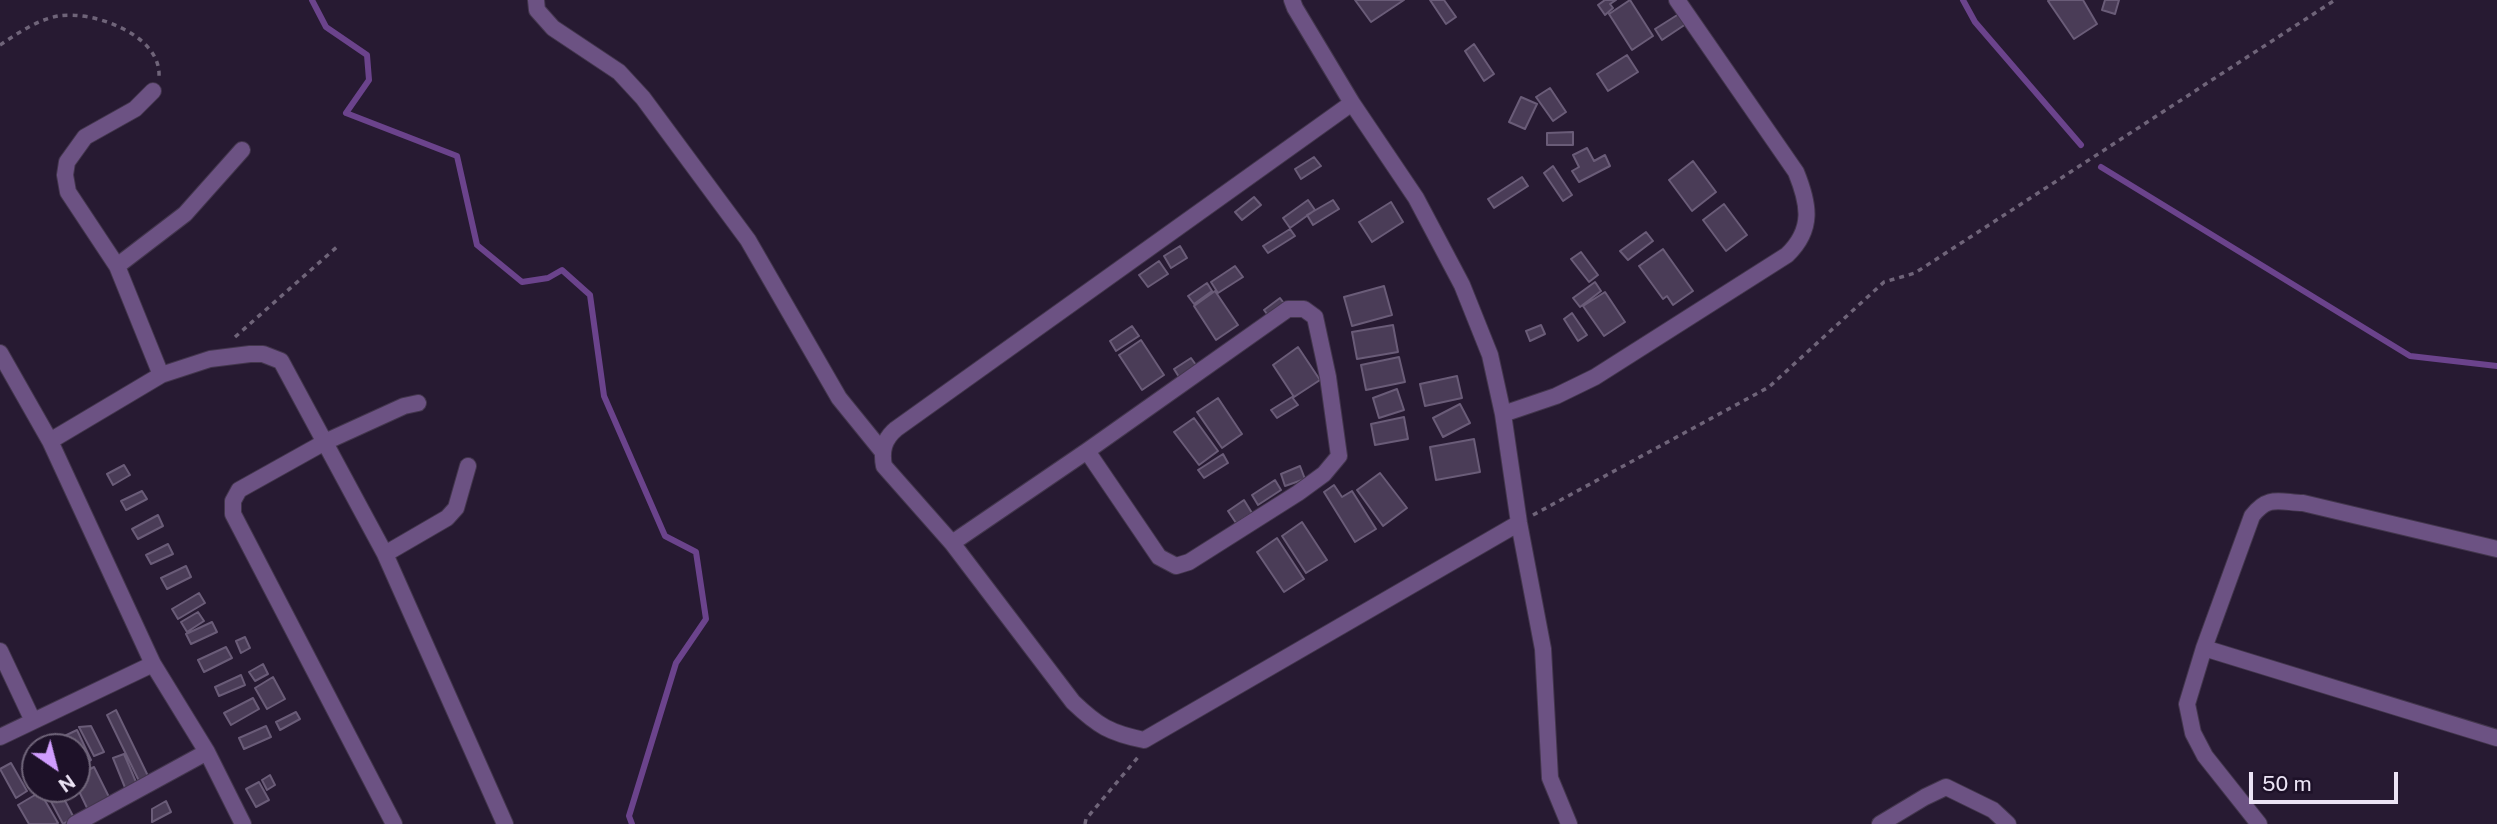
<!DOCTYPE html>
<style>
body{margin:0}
#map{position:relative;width:2497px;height:824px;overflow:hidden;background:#271a32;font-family:"Public Sans",sans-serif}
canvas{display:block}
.north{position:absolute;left:21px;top:733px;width:70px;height:70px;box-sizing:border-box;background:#1d1128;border:2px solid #70657a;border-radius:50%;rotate:145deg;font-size:19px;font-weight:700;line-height:28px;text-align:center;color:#ece4f5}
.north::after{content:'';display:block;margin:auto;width:24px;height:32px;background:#d09dfe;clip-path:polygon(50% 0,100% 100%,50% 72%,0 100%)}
.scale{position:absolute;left:2249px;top:772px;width:149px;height:32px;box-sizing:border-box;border:4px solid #ece4f5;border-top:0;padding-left:9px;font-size:21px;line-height:24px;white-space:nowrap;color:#ece4f5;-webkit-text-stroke:5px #1d1128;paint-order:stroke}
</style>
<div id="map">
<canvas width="2497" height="824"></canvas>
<div class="north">N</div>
<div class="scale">50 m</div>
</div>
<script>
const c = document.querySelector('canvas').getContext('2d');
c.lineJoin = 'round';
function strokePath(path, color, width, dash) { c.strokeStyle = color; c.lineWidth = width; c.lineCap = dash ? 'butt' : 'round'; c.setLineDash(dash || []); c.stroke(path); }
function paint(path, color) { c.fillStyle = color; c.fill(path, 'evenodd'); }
strokePath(new Path2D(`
 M 312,0 L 326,27 L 367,55 L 369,80 L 346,113 L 457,156 L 477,245 L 522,282 L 548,278 L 562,270 L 590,295 L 604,396 L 665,536 L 696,552 L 706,619 L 676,663 L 629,816 L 632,824
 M 1963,0 L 1975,22 L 2081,145
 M 2101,167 L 2410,356 L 2497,366`), '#6b438c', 6);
const building = new Path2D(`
 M 1355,0 L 1404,0 L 1371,22 Z
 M 1430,0 L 1444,0 L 1456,17 L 1446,24 Z
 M 1605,0 L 1616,0 L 1610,4 L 1613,8 L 1605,15 L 1598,5 Z
 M 1630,0 L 1653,36 L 1632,50 L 1609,14 Z
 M 2050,0 L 2083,0 L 2097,24 L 2074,39 L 2048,1 Z
 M 2105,0 L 2119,0 L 2115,14 L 2102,10 Z
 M 1682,12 L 1689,22 L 1662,40 L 1655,29 Z
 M 1474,44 L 1494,74 L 1484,81 L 1465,51 Z
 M 1627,55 L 1638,72 L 1608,91 L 1597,74 Z
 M 1550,88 L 1566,112 L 1553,121 L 1536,97 Z
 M 1521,97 L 1537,104 L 1525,129 L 1509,122 Z
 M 1573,132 L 1573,145 L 1547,145 L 1547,133 Z
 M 1587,148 L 1594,161 L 1605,155 L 1610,166 L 1579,182 L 1572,171 L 1579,167 L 1573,155 Z
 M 1314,157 L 1321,166 L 1301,179 L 1295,169 Z
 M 1693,161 L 1716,192 L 1692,211 L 1669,180 Z
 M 1553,166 L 1572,195 L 1563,201 L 1544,173 Z
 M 1522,177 L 1528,186 L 1494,208 L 1488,199 Z
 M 1254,197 L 1261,205 L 1242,220 L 1235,212 Z
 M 1308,200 L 1315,210 L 1290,228 L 1283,218 Z
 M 1333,200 L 1339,209 L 1313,225 L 1307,215 Z
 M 1391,202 L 1403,222 L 1372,242 L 1359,222 Z
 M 1724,204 L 1747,235 L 1726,251 L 1703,220 Z
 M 1290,229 L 1295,236 L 1268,253 L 1263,246 Z
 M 1646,232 L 1653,241 L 1628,260 L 1620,251 Z
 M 1180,246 L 1187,258 L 1171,268 L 1164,256 Z
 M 1663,249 L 1693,291 L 1673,305 L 1667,296 L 1663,299 L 1639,266 Z
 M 1581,252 L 1598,275 L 1589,282 L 1571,259 Z
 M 1159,261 L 1168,274 L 1148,287 L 1139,275 Z
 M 1235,266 L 1243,277 L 1218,293 L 1211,282 Z
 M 1595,282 L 1601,291 L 1580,307 L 1573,298 Z
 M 1207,283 L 1212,291 L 1194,304 L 1188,296 Z
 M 1384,286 L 1392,315 L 1352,326 L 1344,297 Z
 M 1215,291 L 1238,325 L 1216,340 L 1194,306 Z
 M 1605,292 L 1625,322 L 1604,336 L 1583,306 Z
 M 1280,298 L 1289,310 L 1273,322 L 1264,310 Z
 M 1572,313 L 1587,335 L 1578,341 L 1564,319 Z
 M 1393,325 L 1398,352 L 1357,359 L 1352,332 Z
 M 1541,325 L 1545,334 L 1530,341 L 1526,331 Z
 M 1132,326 L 1139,336 L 1116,351 L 1110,341 Z
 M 1141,340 L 1164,375 L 1142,390 L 1119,355 Z
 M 1298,347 L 1320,380 L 1294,397 L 1273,365 Z
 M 1399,357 L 1405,382 L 1366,390 L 1361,365 Z
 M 1191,358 L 1196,365 L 1179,377 L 1174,369 Z
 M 1457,376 L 1462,398 L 1425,406 L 1420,384 Z
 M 1397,389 L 1404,410 L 1379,418 L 1373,398 Z
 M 1292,397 L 1298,405 L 1277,418 L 1271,410 Z
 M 1218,398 L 1242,434 L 1222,448 L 1197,412 Z
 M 1460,404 L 1470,423 L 1443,437 L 1433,418 Z
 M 1404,417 L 1408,439 L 1375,445 L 1371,424 Z
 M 1194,418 L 1218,451 L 1199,465 L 1174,432 Z
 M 1474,439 L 1480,472 L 1436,480 L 1430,447 Z
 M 1223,454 L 1228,463 L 1204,478 L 1198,470 Z
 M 124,465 L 130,475 L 113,485 L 107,474 Z
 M 1300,466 L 1305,479 L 1285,486 L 1281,474 Z
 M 1380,473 L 1407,508 L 1383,526 L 1357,490 Z
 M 1275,480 L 1281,490 L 1258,505 L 1252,495 Z
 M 1334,485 L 1342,497 L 1352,491 L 1376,529 L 1355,542 L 1324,492 Z
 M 142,491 L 147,499 L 126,510 L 121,501 Z
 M 1244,500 L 1252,513 L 1236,523 L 1228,511 Z
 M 158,515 L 163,526 L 138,539 L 132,529 Z
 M 1302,522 L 1327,560 L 1306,573 L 1282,536 Z
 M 1277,538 L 1304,579 L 1284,592 L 1257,552 Z
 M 168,544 L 173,554 L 151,564 L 146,555 Z
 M 186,566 L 191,577 L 167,589 L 161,578 Z
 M 199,593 L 205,603 L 178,619 L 172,609 Z
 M 198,612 L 204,621 L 187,632 L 181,622 Z
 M 212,622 L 217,632 L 191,644 L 186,634 Z
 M 245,637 L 250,648 L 241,653 L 236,641 Z
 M 226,647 L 232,658 L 204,672 L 198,660 Z
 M 263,664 L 268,674 L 255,681 L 249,672 Z
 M 241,675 L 245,685 L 219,696 L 215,687 Z
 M 273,677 L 285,699 L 267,709 L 255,688 Z
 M 253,698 L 259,709 L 231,725 L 224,713 Z
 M 116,710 L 148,776 L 139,781 L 107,715 Z
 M 296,712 L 300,719 L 280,730 L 276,722 Z
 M 91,726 L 104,752 L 94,756 L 79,727 Z
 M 266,726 L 271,737 L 244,749 L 239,738 Z
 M 77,730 L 91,760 L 77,767 L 77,747 L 60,747 L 56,740 Z
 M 35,750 L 35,770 L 27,755 Z
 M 124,754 L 136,782 L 126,790 L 113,758 Z
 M 11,763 L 27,791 L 16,798 L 0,769 Z
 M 94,767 L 111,801 L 89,812 L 77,787 L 77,776 Z
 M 270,775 L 275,785 L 267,790 L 262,780 Z
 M 259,782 L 269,800 L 256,807 L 246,789 Z
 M 52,789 L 59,789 L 74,818 L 63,824 L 46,792 Z
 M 40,792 L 58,823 L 56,824 L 29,824 L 18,805 Z
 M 166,801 L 171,812 L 152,822 L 152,809 Z`);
paint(building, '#4a3c57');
strokePath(building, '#6a5c78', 2);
const street = new Path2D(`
 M 536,0 L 537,10 L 553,28 L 619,72 L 643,98 L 748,240 L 839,398 L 882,451
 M 1292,0 L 1295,8 L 1352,103 L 1416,198 L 1462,285 L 1490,355 L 1503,414 L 1519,523 L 1543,649 L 1550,778 L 1569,824
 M 153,91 L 135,109 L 85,137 L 67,162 L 65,175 L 68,192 L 117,266 L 161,375
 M 1352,103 L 896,429 C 884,439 881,451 884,466 L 952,543 L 1073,702 C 1098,726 1110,733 1144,740 L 1519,523
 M 117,266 L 185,214 L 242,150
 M 0,353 L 50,441 L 153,664 L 207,752 L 75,824
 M 1503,414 L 1556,396 L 1595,377 L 1787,255 C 1814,229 1809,204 1796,172 L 1677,0
 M 50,441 L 161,375 L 210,359 L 250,354 L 263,354 L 281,361 L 385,554 L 505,824
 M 952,543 L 1087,451 L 1288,309 L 1304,309 L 1315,317 L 1328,377 L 1339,456 L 1324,474 L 1298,493 L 1189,562 L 1176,566 L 1159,557 L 1087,451
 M 385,554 L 447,518 L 456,508 L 468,466
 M 2204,648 L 2497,738
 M 0,651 L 33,721
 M 0,737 L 153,664
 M 207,752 L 243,824
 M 394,824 L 233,514 L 233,501 L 239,490 L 325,442 L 404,406 L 418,403
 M 1880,824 L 1925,797 L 1946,787 L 1993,810 L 2008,824
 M 2259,824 L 2205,756 L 2193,733 L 2187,704 L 2204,648 L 2252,516 C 2268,495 2279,502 2303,503 L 2497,549`);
strokePath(street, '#43364d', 18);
strokePath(new Path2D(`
 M 0,45 C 18,33 37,20 58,16 C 93,10 161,35 159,76
 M 235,337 L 338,246
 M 1533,515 L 1769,387 L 1884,282 L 1915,273 L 2335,0
 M 1085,824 L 1086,819 L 1139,756`), '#6f6479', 3.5, [5, 5]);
strokePath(street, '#6c5283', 16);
</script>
